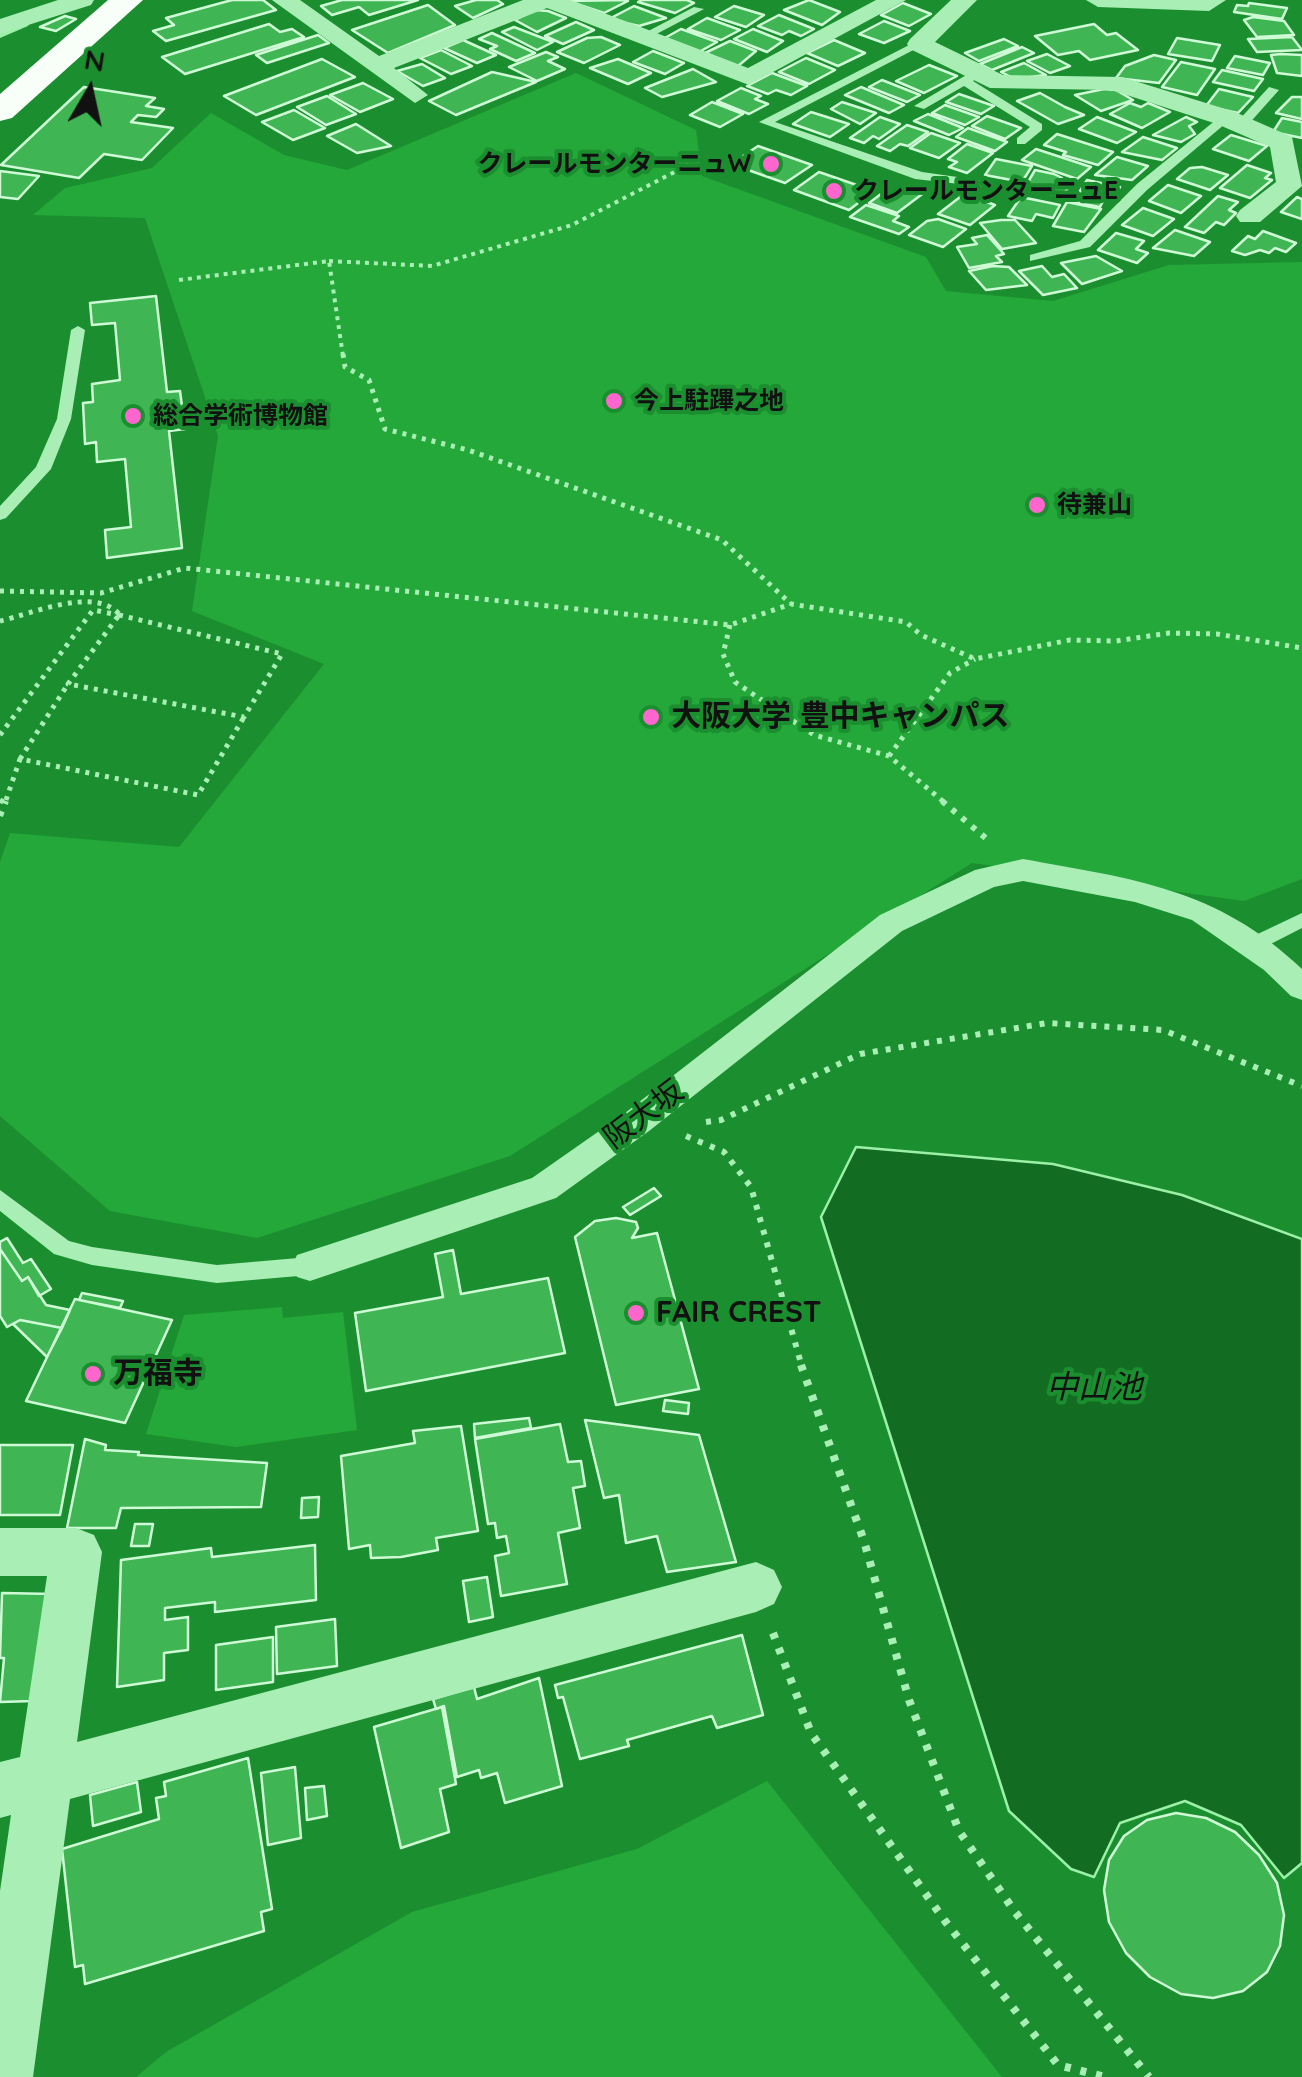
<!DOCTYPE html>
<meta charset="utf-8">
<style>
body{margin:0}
#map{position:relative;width:1302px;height:2077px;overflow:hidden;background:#1b8f2f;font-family:Quicksand,sans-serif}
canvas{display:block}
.north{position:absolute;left:40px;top:40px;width:100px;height:100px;-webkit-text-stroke:8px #1b8f2f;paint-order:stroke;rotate:9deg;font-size:28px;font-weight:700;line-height:40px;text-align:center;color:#111}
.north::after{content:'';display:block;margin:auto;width:35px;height:45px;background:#111;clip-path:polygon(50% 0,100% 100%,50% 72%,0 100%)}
</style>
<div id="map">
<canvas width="1302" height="2077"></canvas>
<div class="north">N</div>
</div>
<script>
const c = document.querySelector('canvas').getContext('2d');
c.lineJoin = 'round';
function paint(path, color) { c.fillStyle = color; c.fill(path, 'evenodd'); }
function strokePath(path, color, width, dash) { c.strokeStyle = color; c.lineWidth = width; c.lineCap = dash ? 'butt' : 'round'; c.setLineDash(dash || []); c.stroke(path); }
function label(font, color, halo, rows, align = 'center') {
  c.font = font + ' Quicksand,"Noto Sans JP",sans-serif'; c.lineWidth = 8; c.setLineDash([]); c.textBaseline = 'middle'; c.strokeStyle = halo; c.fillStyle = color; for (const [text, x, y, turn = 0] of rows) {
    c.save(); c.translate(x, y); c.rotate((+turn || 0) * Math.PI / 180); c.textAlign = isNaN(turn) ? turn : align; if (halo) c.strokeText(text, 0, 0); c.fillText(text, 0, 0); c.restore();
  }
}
paint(new Path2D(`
 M 576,73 L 696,130 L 702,176 L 926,257 L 946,291 L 1053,301 L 1169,265 L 1302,262 L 1302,879 L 1244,901 L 972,863 L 510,1156 L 257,1238 L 110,1211 L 0,1116 L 0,862 L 10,833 L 179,847 L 324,664 L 192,611 L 218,436 L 145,218 L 33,215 L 65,188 L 152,168 L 211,113 L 284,155 L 347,170 Z
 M 282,1307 L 283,1318 L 343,1312 L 357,1430 L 236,1447 L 146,1434 L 184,1315 Z
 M 767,1781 L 1002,2077 L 136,2077 L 166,2052 L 412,1912 L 637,1849 Z`), '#24a839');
const water = new Path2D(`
 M 856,1147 L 1053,1164 L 1182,1195 L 1302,1239 L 1302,1863 L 1284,1878 L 1241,1825 L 1185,1801 L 1120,1823 L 1094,1877 L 1071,1869 L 1009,1811 L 821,1217 Z`);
paint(water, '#126d23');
strokePath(water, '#9cf0a8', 2.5);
paint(new Path2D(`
 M 25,21 L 29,24 L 28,26 L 0,38 L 0,32 Z`), '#9cf0a8');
const building = new Path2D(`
 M 232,0 L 263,0 L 276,10 L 166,41 L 153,31 L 174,25 L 166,18 Z
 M 342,0 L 418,0 L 369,15 L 359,7 L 332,15 L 321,6 Z
 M 476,0 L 497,0 L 503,4 L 473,18 L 455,6 Z
 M 642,0 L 687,0 L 694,3 L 675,13 L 638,2 Z
 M 809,0 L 840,12 L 822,25 L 784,10 Z
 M 568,1 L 626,0 L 628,1 L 604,13 Z
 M 903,3 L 931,14 L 909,26 L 881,15 Z
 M 1249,3 L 1287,8 L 1282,19 L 1234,12 L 1237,5 L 1248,6 Z
 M 428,5 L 455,25 L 388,53 L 352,30 Z
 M 634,6 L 666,18 L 639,26 L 609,19 Z
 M 734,6 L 764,15 L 746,27 L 715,17 Z
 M 535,10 L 548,11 L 566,18 L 537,32 L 515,20 Z
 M 779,15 L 814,29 L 801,36 L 789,31 L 782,35 L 758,26 Z
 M 65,16 L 76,19 L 56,31 L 40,27 Z
 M 1253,17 L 1284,21 L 1294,35 L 1257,37 L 1244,20 Z
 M 707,18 L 740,30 L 721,40 L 688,29 Z
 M 884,21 L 910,31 L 884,43 L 859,34 Z
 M 576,22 L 594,30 L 563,44 L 545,36 Z
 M 269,24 L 280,32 L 292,29 L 304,37 L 185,74 L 162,57 Z
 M 1094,24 L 1107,35 L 1116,33 L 1138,50 L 1090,60 L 1079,51 L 1058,55 L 1035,36 Z
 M 514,27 L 553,42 L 537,50 L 502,32 Z
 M 681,29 L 717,42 L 699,52 L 663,39 Z
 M 753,29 L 783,41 L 767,52 L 734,39 Z
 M 492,33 L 535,53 L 516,61 L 490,49 L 497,46 L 479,39 Z
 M 318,35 L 329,43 L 267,63 L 256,55 Z
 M 601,37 L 620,45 L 584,63 L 557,52 L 587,38 Z
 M 1292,37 L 1302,50 L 1257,52 L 1248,39 Z
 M 1177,38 L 1220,45 L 1212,61 L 1168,54 Z
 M 1004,39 L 1018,46 L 979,61 L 965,53 Z
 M 463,40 L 496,55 L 477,63 L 444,48 Z
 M 834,40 L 865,53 L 838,66 L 807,53 Z
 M 730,41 L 756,51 L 738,66 L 705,53 Z
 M 1022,47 L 1034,53 L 992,70 L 980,64 Z
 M 441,50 L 472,66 L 451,74 L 420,58 Z
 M 653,51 L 684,63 L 665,74 L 633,62 Z
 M 546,52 L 558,57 L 548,61 L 565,69 L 537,81 L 509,67 Z
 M 1047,54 L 1070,66 L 1050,73 L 1027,61 Z
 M 1281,54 L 1302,55 L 1302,76 L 1277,73 L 1271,55 Z
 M 1154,55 L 1176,60 L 1159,83 L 1116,78 L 1125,66 Z
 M 1235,56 L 1270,63 L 1263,75 L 1227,68 Z
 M 806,58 L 835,70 L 809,84 L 779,72 Z
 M 322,59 L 355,77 L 256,115 L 224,96 Z
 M 618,59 L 651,73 L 628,84 L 590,68 Z
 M 1181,62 L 1215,69 L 1197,95 L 1162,87 Z
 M 1024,63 L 1046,75 L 1015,79 L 1001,72 Z
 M 422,64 L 445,78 L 423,86 L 397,71 Z
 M 929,65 L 957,76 L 924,93 L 896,81 Z
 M 693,69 L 716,82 L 662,97 L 645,88 Z
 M 1222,70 L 1263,79 L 1254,91 L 1213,82 Z
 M 492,72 L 536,82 L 456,115 L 429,101 Z
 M 772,73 L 807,86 L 791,95 L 776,90 L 768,94 L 747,86 Z
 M 882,80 L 920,95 L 907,102 L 869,87 Z
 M 363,83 L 393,99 L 360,112 L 330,95 Z
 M 84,87 L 155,98 L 146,106 L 164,109 L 156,117 L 138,115 L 131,122 L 173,128 L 142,160 L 104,154 L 79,178 L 1,165 Z
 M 861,87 L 904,105 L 889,113 L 845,95 Z
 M 741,88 L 761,96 L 755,99 L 768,104 L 749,114 L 717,101 Z
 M 1104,89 L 1116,90 L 1133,100 L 1101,111 L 1075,95 Z
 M 1219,89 L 1253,97 L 1238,113 L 1206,106 Z
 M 1040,93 L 1065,107 L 1084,115 L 1058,124 L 1017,101 Z
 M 959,94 L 994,106 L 981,114 L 946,102 Z
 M 327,96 L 356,114 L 326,125 L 297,107 Z
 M 1292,97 L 1302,97 L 1302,119 L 1276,113 Z
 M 712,102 L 743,114 L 720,127 L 690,115 Z
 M 842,102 L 876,113 L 860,124 L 831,109 Z
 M 1130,103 L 1141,107 L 1148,103 L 1170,112 L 1142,128 L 1110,114 Z
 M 945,105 L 979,117 L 965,125 L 932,113 Z
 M 294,110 L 325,128 L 293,140 L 262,122 Z
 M 811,112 L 849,124 L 830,137 L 793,124 Z
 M 928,114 L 963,128 L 949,135 L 914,121 Z
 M 987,116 L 1021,128 L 1005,139 L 972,126 Z
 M 880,117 L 900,124 L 879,139 L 873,136 L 864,143 L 850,138 Z
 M 1097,117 L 1136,132 L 1117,143 L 1079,129 Z
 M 1186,117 L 1197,122 L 1189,126 L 1195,134 L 1181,142 L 1153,135 Z
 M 1282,118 L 1302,122 L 1302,138 L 1273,132 Z
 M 356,124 L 391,146 L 357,153 L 327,136 Z
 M 907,125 L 928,132 L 908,146 L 900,144 L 890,151 L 877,146 Z
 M 968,128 L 1007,142 L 995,151 L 956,137 Z
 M 931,133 L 960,143 L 939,158 L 910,148 Z
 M 1057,134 L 1113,152 L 1098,165 L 1063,155 L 1066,152 L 1044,145 Z
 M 1231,135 L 1267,146 L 1249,161 L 1213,149 Z
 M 1143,137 L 1177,148 L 1162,160 L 1122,152 Z
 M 967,144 L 993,153 L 967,173 L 949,167 L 957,162 L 948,159 Z
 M 758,146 L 812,165 L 785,183 L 731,164 Z
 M 1036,149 L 1091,167 L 1077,179 L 1022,160 Z
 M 1117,157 L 1148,166 L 1132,180 L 1095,175 Z
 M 996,159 L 1032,166 L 1022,182 L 985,175 Z
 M 1247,165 L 1271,173 L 1265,178 L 1272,180 L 1250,198 L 1220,188 Z
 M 1202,167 L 1228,175 L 1210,190 L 1177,179 L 1190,168 Z
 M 1035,170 L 1054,174 L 1062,178 L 1059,182 L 1070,184 L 1063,196 L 1024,189 Z
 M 0,171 L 39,176 L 18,199 L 0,197 Z
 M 819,172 L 874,191 L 849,210 L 794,190 Z
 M 1087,180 L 1120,187 L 1111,201 L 1104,199 L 1100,207 L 1073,202 Z
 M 1168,185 L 1201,196 L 1181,213 L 1149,201 Z
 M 907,186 L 925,192 L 897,213 L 869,203 L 885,191 L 895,195 Z
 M 964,194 L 995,205 L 970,225 L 938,214 Z
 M 1218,196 L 1238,202 L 1229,210 L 1236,213 L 1224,225 L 1216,222 L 1204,233 L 1185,227 Z
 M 1021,197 L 1060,205 L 1053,218 L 1036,214 L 1032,221 L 1008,216 Z
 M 1297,197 L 1302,199 L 1302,219 L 1281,212 Z
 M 1067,202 L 1101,209 L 1084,232 L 1053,226 Z
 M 866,205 L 899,216 L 893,221 L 909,227 L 899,234 L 850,217 Z
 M 1143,208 L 1174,219 L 1153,236 L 1122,225 Z
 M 938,219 L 966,229 L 943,247 L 909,235 L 927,221 Z
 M 1001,220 L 1015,220 L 1036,243 L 1002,249 L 980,223 Z
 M 1175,230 L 1210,242 L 1194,256 L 1153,248 Z
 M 1263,231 L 1296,243 L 1286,252 L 1275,248 L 1269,253 L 1260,250 L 1245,255 L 1232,251 L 1248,236 L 1255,239 Z
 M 1116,233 L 1144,241 L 1136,249 L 1148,253 L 1137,263 L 1098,250 Z
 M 987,235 L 1004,254 L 996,256 L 1002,262 L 969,268 L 957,247 L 977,244 L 972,238 Z
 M 1096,256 L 1122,271 L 1082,284 L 1061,263 Z
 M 993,266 L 1009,267 L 1027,285 L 986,290 L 969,271 Z
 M 1042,266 L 1052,277 L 1064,274 L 1077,288 L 1043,295 L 1019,271 Z
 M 156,296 L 167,392 L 180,391 L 185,429 L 169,431 L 182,548 L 107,558 L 105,530 L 131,527 L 125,459 L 97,462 L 96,442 L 85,444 L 83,403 L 93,402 L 92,384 L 120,380 L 115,323 L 92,325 L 90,303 Z
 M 654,1188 L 661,1196 L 630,1215 L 623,1207 Z
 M 616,1218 L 636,1222 L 638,1228 L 632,1238 L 657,1233 L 699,1389 L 616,1405 L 575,1237 L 595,1221 Z
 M 7,1238 L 23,1263 L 31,1259 L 51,1289 L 39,1296 L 28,1277 L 22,1281 L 0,1249 L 0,1242 Z
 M 0,1249 L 22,1281 L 28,1277 L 46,1305 L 70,1310 L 62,1328 L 20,1320 L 7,1327 L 0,1316 Z
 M 453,1250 L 461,1294 L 548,1278 L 565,1353 L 366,1391 L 355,1313 L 443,1297 L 435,1254 Z
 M 82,1293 L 123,1301 L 120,1308 L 79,1300 Z
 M 75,1299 L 172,1320 L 125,1423 L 26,1401 Z
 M 20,1320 L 62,1328 L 47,1357 L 13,1324 Z
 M 665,1400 L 689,1403 L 688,1414 L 663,1411 Z
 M 529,1418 L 531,1428 L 475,1438 L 474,1424 Z
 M 585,1420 L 699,1435 L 736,1562 L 667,1572 L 657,1536 L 626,1543 L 619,1495 L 604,1498 Z
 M 560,1424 L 568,1462 L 581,1461 L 585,1486 L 573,1488 L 580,1528 L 558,1533 L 567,1584 L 501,1596 L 495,1556 L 509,1553 L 506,1536 L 497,1538 L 495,1523 L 488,1524 L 475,1439 Z
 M 461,1426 L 478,1531 L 436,1538 L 438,1550 L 401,1557 L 371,1558 L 370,1545 L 349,1549 L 341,1456 L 415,1443 L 413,1431 Z
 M 85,1439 L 106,1445 L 105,1450 L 139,1452 L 138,1455 L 267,1463 L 261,1507 L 121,1508 L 116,1528 L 67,1528 Z
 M 0,1445 L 73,1445 L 60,1515 L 0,1515 Z
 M 319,1497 L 318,1517 L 301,1518 L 302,1498 Z
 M 135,1524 L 153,1524 L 149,1546 L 131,1546 Z
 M 315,1545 L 316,1600 L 215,1612 L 215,1602 L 165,1608 L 165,1620 L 188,1617 L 188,1650 L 164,1653 L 164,1680 L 117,1687 L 121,1560 L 211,1548 L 212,1557 Z
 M 487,1577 L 493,1617 L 469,1622 L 463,1581 Z
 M 2,1593 L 53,1594 L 33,1701 L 0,1702 L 4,1658 L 0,1658 Z
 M 335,1619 L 337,1666 L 277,1674 L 276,1627 Z
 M 742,1635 L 763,1715 L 717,1728 L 712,1716 L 627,1740 L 629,1746 L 580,1759 L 563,1697 L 558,1698 L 555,1685 Z
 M 273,1637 L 273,1682 L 216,1690 L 216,1645 Z
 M 539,1678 L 562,1786 L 505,1803 L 497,1773 L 481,1778 L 479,1770 L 457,1777 L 444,1706 L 436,1709 L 433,1699 L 474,1687 L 477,1699 Z
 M 442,1707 L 456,1784 L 440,1789 L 449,1832 L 401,1848 L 374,1727 Z
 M 248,1758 L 272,1909 L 261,1912 L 264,1931 L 85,1984 L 83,1965 L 75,1967 L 62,1849 L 159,1819 L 156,1798 L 166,1796 L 164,1782 Z
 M 295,1767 L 301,1838 L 268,1845 L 261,1773 Z
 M 137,1782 L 141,1812 L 93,1826 L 90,1795 Z
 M 324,1786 L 327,1816 L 307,1820 L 305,1788 Z
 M 1176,1813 L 1206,1818 L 1235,1832 L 1259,1855 L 1277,1883 L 1284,1915 L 1280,1946 L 1267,1972 L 1243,1991 L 1213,1998 L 1181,1994 L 1150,1977 L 1126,1953 L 1109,1922 L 1104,1890 L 1109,1860 L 1124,1836 L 1147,1820 Z`);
paint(building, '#3fb553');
strokePath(building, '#cffad6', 2.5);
strokePath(new Path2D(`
 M 329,261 L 432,266 L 572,225 L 688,165
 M 179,280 L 329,261 L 343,356`), '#a9eeb4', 4, [4, 5]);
strokePath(new Path2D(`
 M 343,354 L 345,367 L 369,380 L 385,429 L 468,450 L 722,540 L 791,604
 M 0,591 L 101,593 L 185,568 L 730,625 L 791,604 L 906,622 L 921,635 L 975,659 L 1070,640 L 1116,641 L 1169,633 L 1217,634 L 1302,648
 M 119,615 L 282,654 L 244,717 L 68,684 Z
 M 0,621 C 31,614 94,586 119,614
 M 730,625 L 723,654 L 735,682 L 814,735 L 889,756 L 945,803
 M 0,735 L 93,610 L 119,615
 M 889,756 L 950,673 L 975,659
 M 20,759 L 68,684
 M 0,800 L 5,803
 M 6,800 L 20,759 L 198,795 L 244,717`), '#a9eeb4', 5, [4, 6]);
strokePath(new Path2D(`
 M 942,801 L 988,840
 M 0,816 L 6,801
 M 706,1122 L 721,1120 L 860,1054 L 1047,1023 L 1163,1030 L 1302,1086
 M 686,1136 L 724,1152 L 751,1187 L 802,1367`), '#a9eeb4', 6, [5, 8]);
strokePath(new Path2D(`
 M 801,1365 L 864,1541 L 909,1700 L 959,1831 L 1015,1912 L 1149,2077
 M 773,1633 L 811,1733 L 945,1921 L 1058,2065 L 1105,2077`), '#a9eeb4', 8, [6, 10]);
paint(new Path2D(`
 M 694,7 L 704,9 L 647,39 L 637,37 Z
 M 915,42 L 925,44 L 775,122 L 922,172 L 986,181 L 986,187 L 915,179 L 759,122 Z
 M 968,74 L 976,74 L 978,77 L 973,81 L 1042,124 L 1042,130 L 1025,144 L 1017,144 L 1017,138 L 1030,127 L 964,86 L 924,109 L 914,106 Z
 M 1269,87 L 1279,90 L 1246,127 L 1238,127 L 1238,121 Z
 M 1222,115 L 1232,118 L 1147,190 L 1090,247 L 1030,261 L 1030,255 L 1080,241 L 1137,184 Z
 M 78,326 L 85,330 L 71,419 L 51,469 L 6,518 L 0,520 L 0,506 L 36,467 L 57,419 L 71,330 Z
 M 1302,913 L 1302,928 L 1259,950 L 1245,950 L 1242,945 L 1245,940 Z
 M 0,1190 L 69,1241 L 92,1247 L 217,1265 L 310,1257 L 318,1260 L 321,1266 L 318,1272 L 310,1275 L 217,1283 L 92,1265 L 54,1254 L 0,1211 Z`), '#a9eeb4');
paint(new Path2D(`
 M 1023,859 C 1133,879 1217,888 1302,969 L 1302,1000 L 1291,996 L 1264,970 L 1192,920 L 1135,902 L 1023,881 L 994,887 L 902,931 L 649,1131 L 556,1198 L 310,1281 L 297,1277 L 292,1266 L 297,1255 L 532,1178 L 625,1113 L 880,915 L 975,870 Z`), '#a9eeb4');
paint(new Path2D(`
 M 58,0 L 94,0 L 91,5 L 0,34 L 0,19 Z
 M 272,0 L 300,0 L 379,56 L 523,0 L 570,0 L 748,68 L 876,0 L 906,0 L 749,85 L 547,8 L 394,68 L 428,95 L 415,103 Z
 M 951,0 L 977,0 L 935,42 L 1003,75 L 1122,77 L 1235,112 L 1292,137 L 1302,186 L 1260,222 L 1240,222 L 1236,216 L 1240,210 L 1276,182 L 1270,147 L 1217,124 L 1111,90 L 990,88 L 910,49 L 907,44 L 910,39 Z
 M 1086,0 L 1226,0 L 1209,11 L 1098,7 Z
 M 0,1528 L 76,1528 L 94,1535 L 102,1552 L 77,1742 L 756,1562 L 774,1570 L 782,1587 L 774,1604 L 756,1612 L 70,1799 L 33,2077 L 0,2077 L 0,1891 L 11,1815 L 0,1818 L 0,1762 L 20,1757 L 47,1576 L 0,1576 Z`), '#a9eeb4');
paint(new Path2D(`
 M 108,0 L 143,0 L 12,118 L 0,121 L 0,94 Z`), '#f8fff9');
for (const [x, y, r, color] of [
 [771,164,10,"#ff66cd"],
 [834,191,10,"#ff66cd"],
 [614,401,10,"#ff66cd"],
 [133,416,10,"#ff66cd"],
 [1037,505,10,"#ff66cd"],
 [651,717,10,"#ff66cd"],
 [636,1313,10,"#ff66cd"],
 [93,1374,10,"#ff66cd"]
]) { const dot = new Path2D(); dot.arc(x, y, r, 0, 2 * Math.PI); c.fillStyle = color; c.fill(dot); strokePath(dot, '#1b8f2f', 4); }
label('bold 25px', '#111', '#1b8f2f', [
 ["クレールモンターニュW",751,164,"right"],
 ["クレールモンターニュE",854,191],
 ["今上駐蹕之地",634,401],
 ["総合学術博物館",153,416],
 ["待兼山",1057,505]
], 'left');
label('bold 30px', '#111', '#1b8f2f', [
 ["大阪大学 豊中キャンパス",671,717],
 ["FAIR CREST",656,1313],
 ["万福寺",113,1374]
], 'left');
label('30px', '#111', '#1b8f2f', [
 ["阪大坂",644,1115,-37]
]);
label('italic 32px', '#111', '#1b8f2f', [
 ["中山池",1094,1388]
]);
</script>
